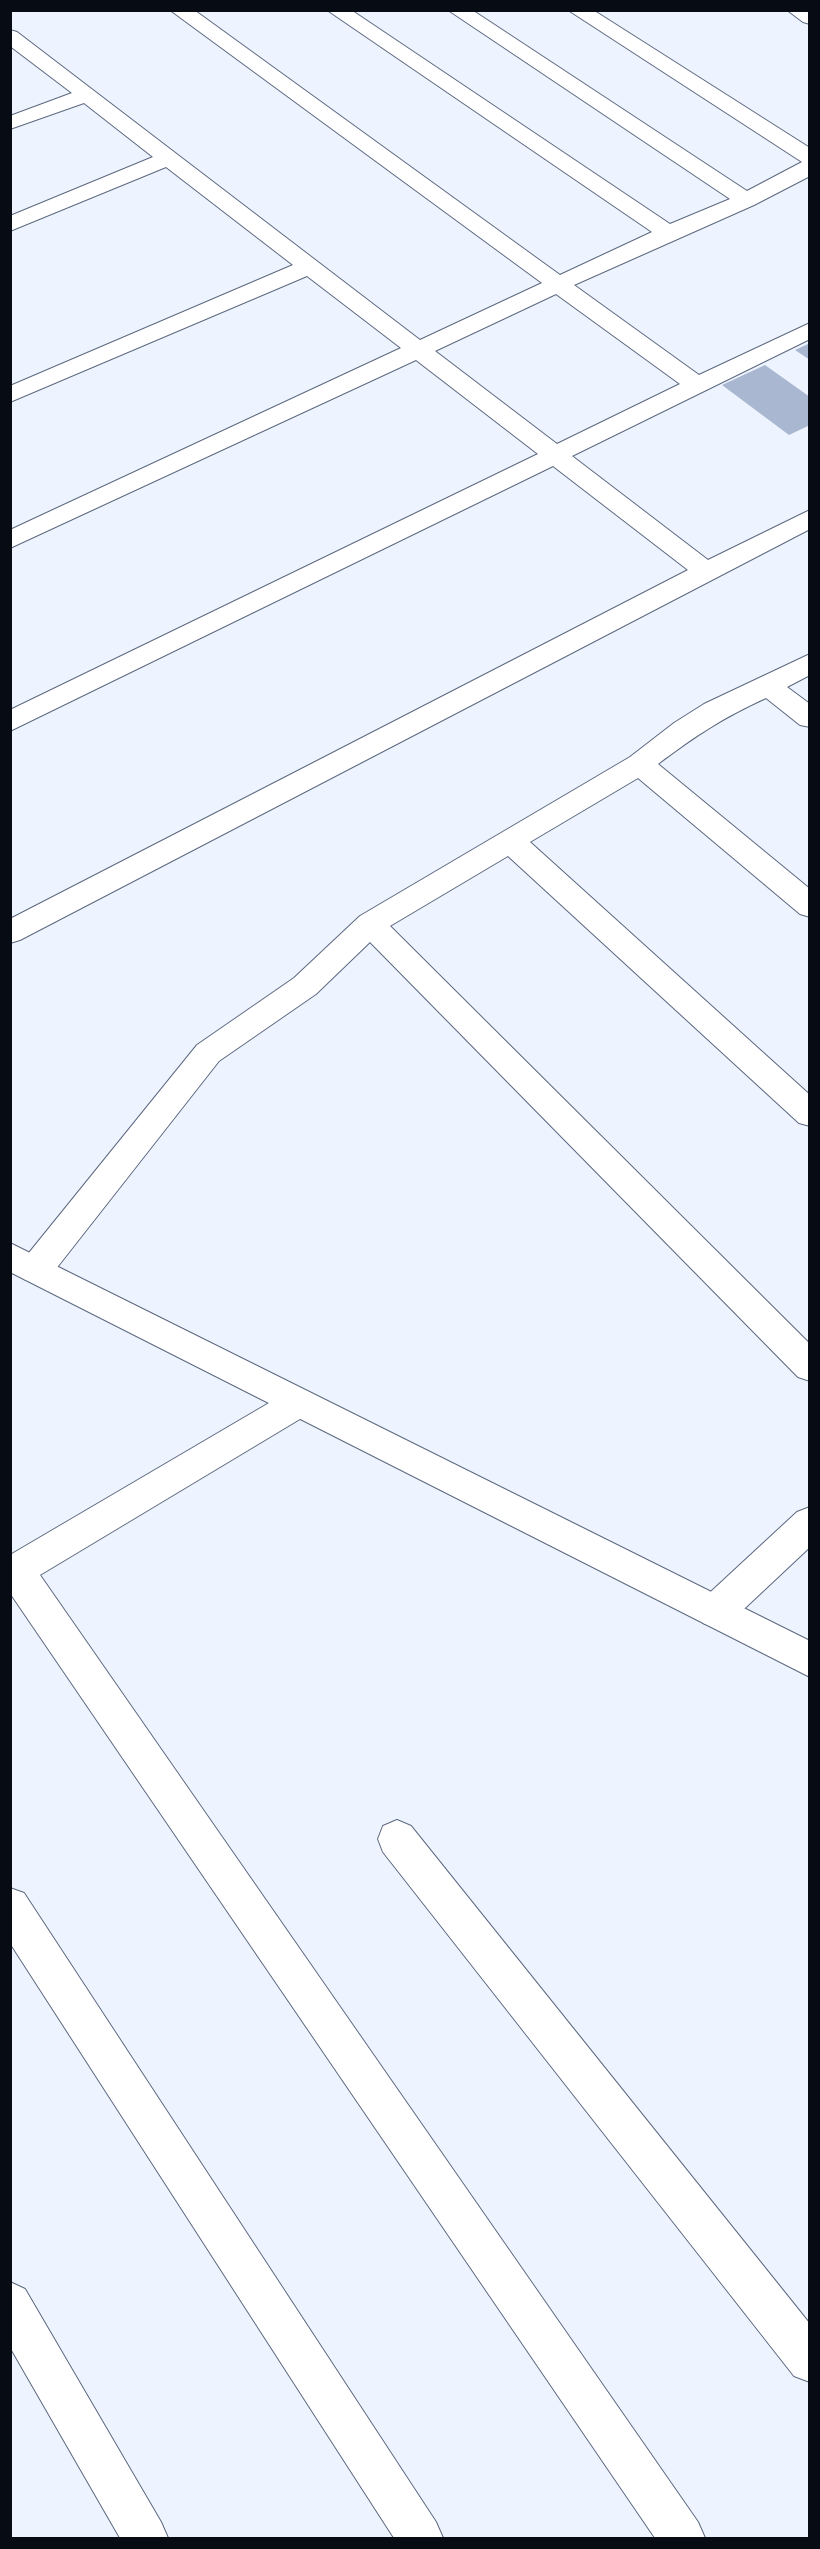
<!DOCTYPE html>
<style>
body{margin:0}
#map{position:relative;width:820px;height:2549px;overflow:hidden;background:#eef4ff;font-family:Arial,sans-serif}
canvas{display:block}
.frame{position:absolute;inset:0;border:12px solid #070b14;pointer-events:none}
</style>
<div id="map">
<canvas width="820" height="2549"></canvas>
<div class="frame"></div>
</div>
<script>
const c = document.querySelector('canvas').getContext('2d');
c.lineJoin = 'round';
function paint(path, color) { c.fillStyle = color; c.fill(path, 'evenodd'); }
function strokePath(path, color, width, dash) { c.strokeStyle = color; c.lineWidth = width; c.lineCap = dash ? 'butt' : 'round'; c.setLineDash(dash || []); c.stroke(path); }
paint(new Path2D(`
 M 810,343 L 810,360 L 795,350 Z
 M 765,365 L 810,397 L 810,425 L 789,435 L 722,385 Z`), '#aab7d1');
const minor = new Path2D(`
 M 170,10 L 194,10 L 560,275 L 652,232 L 327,10 L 351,10 L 670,224 L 730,199 L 448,10 L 472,10 L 747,191 L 802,162 L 568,10 L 593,10 L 810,148 L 810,176 L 754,205 L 574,285 L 699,375 L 810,323 L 810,339 L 572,456 L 708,560 L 810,510 L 810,529 L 20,940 L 10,943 L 10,919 L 688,570 L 553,466 L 10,731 L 10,710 L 538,454 L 416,360 L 10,548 L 10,530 L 401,348 L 307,276 L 10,402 L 10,386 L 293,265 L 166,167 L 10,231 L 10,216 L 153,157 L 84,103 L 10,129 L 10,116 L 72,93 L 10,46 L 10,30 L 17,32 L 420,340 L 542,283 ZM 556,294 L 680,384 L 557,444 L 435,351 Z
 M 787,10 L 810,10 L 810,24 L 803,22 Z
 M 810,654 L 810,675 L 787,687 L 810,704 L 810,727 L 800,725 L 766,698 C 724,717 695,736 658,764 L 810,889 L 810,917 L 800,914 L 638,778 L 530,842 L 810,1095 L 810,1126 L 799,1123 L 508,856 L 390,926 L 810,1344 L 810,1381 L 798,1377 L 370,942 L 316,994 L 219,1061 L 48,1279 L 36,1283 L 24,1279 L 20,1269 L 24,1259 L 197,1045 L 294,978 L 360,916 L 630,757 L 674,723 L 704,704 Z
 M 298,1388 L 310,1393 L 315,1403 L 310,1413 L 40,1575 L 698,2522 L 705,2538 L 655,2538 L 10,1593 L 10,1555 L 286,1393 Z
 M 810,1507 L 810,1547 L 729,1623 L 716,1628 L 703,1623 L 698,1611 L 703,1599 L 797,1512 Z
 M 397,1820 L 411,1826 L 810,2324 L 810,2382 L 794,2376 L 383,1852 L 378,1839 L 383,1826 Z
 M 10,1888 L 24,1893 L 436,2522 L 443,2538 L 394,2538 L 10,1943 Z
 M 10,2282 L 25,2289 L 161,2522 L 168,2538 L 120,2538 L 10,2347 Z`);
const tertiary = new Path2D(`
 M 10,1243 L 810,1641 L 810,1677 L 10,1272 Z`);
strokePath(minor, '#5c6880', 2);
strokePath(tertiary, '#5c6880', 2);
paint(minor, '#fff');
paint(tertiary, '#fff');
</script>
